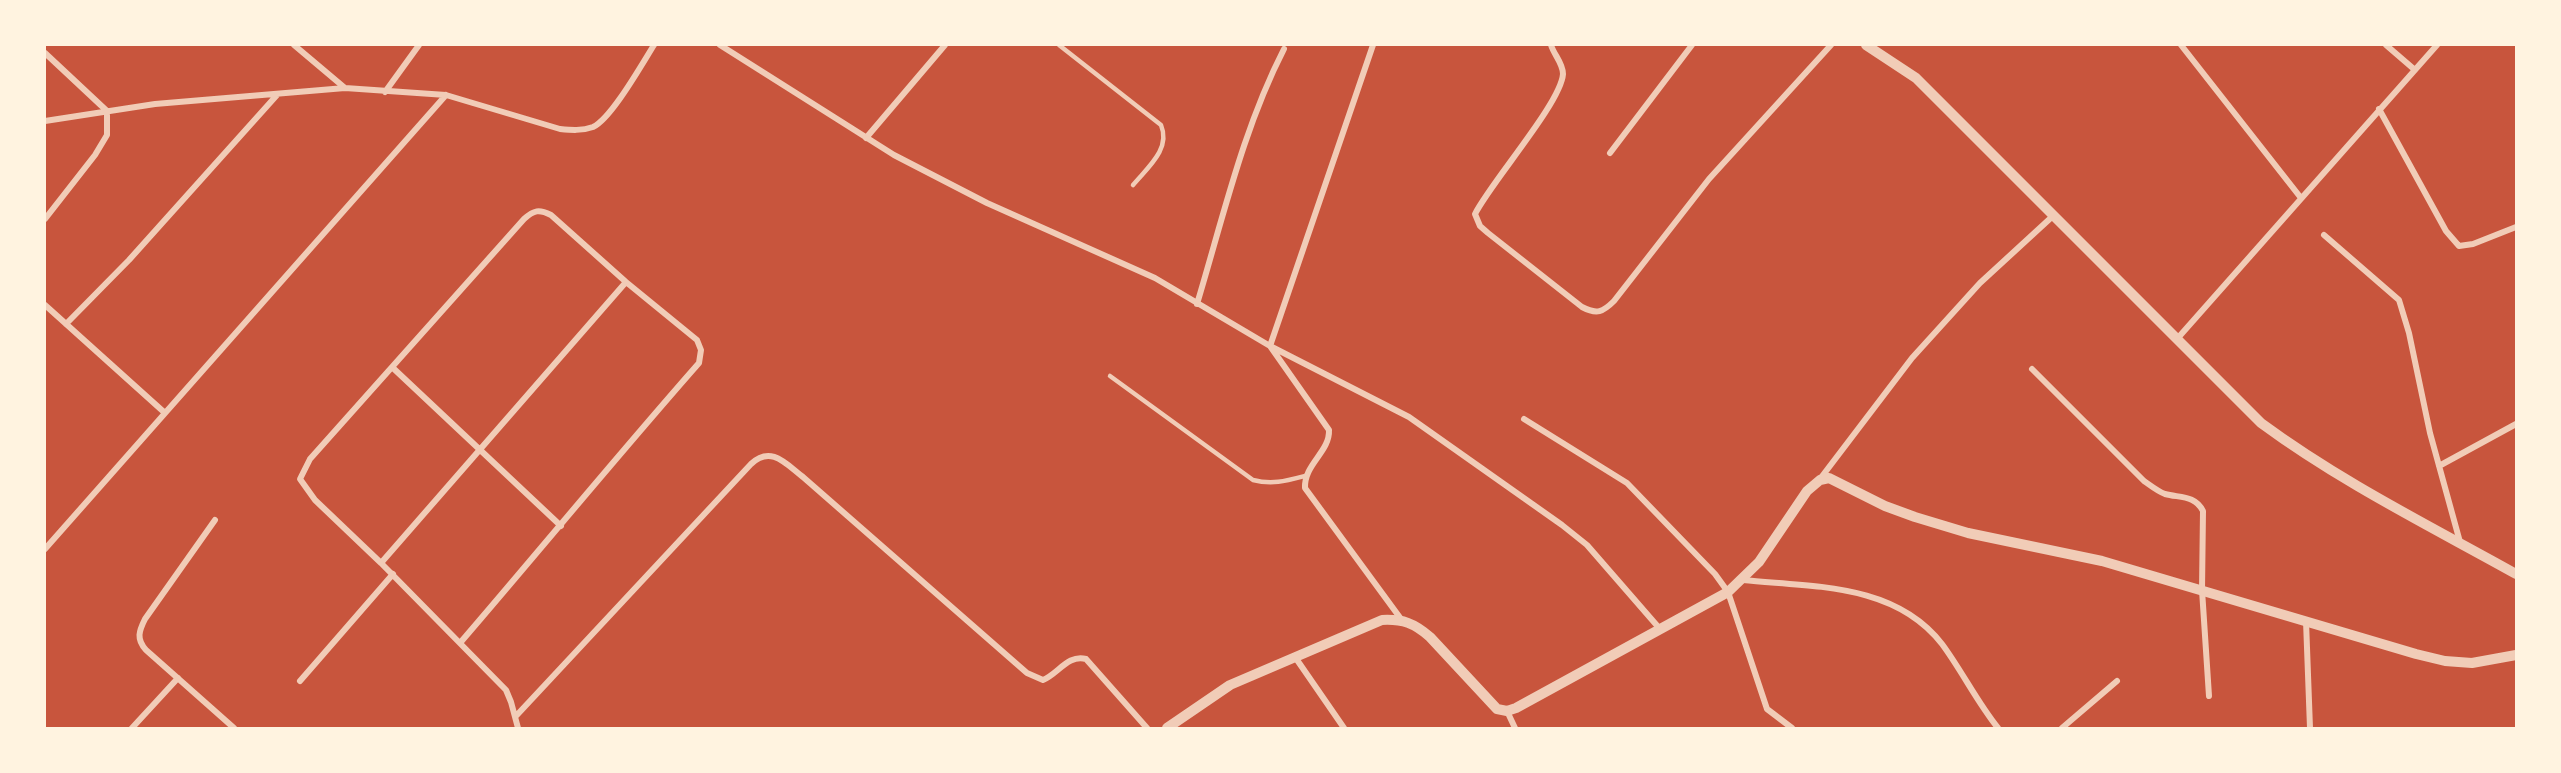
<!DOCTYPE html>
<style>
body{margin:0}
#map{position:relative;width:2561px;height:773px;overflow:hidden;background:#c8553d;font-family:Barlow,sans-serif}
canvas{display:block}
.frame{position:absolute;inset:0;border:46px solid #fff3e0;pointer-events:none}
</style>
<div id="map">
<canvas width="2561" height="773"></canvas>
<div class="frame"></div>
</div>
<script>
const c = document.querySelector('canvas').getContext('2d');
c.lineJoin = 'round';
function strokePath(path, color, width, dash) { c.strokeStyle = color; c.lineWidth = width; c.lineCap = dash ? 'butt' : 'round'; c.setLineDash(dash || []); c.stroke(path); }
strokePath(new Path2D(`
 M 1059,45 L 1161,125 C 1171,149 1148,167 1133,185
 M 1110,376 L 1253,480 C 1272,485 1286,481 1305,476`), '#f1ccb7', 4.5);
strokePath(new Path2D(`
 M 294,45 L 345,88
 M 720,45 L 894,155 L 987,203 L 1155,278 L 1270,346 L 1329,430 C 1330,452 1304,464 1305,488 L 1401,619
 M 1373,45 L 1270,346 L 1409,417 L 1562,525 L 1587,545 L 1660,629
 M 1551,45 C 1554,55 1563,63 1563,74 C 1561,103 1491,182 1475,214 L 1480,226 L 1488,233 L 1582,307 C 1597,315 1603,312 1614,301 L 1709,179 L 1831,45
 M 2181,45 L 2301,198
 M 2386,45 L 2415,70
 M 45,53 L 107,111 L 107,135 L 95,155 L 45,219
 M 385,92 L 419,45
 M 2379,109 L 2446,231 L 2459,246 L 2473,244 L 2516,227
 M 45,121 L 155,104 L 345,88 L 446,95 L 560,129 C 571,130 582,131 593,127 C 611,119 642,64 654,45
 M 866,138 L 945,45
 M 1610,153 L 1692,45
 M 2324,235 L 2399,300 L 2409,333 L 2430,433 L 2460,542
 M 1197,304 C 1223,218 1243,129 1284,49
 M 45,305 L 165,413
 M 66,324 L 129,260 L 277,95
 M 2177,339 L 2437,45
 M 393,368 L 561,526
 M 2032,369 L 2144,481 C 2150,485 2157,491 2165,494 C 2180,498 2195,495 2203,511 L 2202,590 L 2209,696
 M 1524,419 L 1627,483 L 1715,574 L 1728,592 L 1767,709 L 1792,728
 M 2439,466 L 2516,424
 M 1820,479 L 1912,358 L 1980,283 L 2054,215
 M 215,520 L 145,619 C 139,631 136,639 146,650 L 234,728
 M 45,549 L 446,95
 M 381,563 L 626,282
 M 1743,580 C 1813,587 1895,583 1942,644 C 1962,671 1977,702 1998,728
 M 2306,621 L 2310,728
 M 460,643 C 540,550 618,455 699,363 L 701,350 L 697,340 L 626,282 L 551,215 C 539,209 534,210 524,219 L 310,459 L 300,479 L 315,500 L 381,563 L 506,690 L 511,702 L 518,728
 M 1295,657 L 1344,728
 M 300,681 L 393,574
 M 1507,711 L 1515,728
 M 516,716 L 751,464 C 771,445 786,464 803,477 L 1027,673 L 1043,680 C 1058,674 1068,654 1086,659 L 1147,728
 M 132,728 L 178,678
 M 2062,728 L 2117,681`), '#f1ccb7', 6);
strokePath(new Path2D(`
 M 1866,45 L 1916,78 L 2261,423 C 2341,482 2430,526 2516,574
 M 1167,728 L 1230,685 L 1382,620 C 1403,619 1414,623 1430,637 L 1497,709 L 1507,711 L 1516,708 L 1728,592 L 1759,562 L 1807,491 L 1820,480 L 1829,478 L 1885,506 L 1915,517 L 1968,533 L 2102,561 L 2416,654 L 2445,661 L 2472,663 L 2516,655`), '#f1ccb7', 10);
</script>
